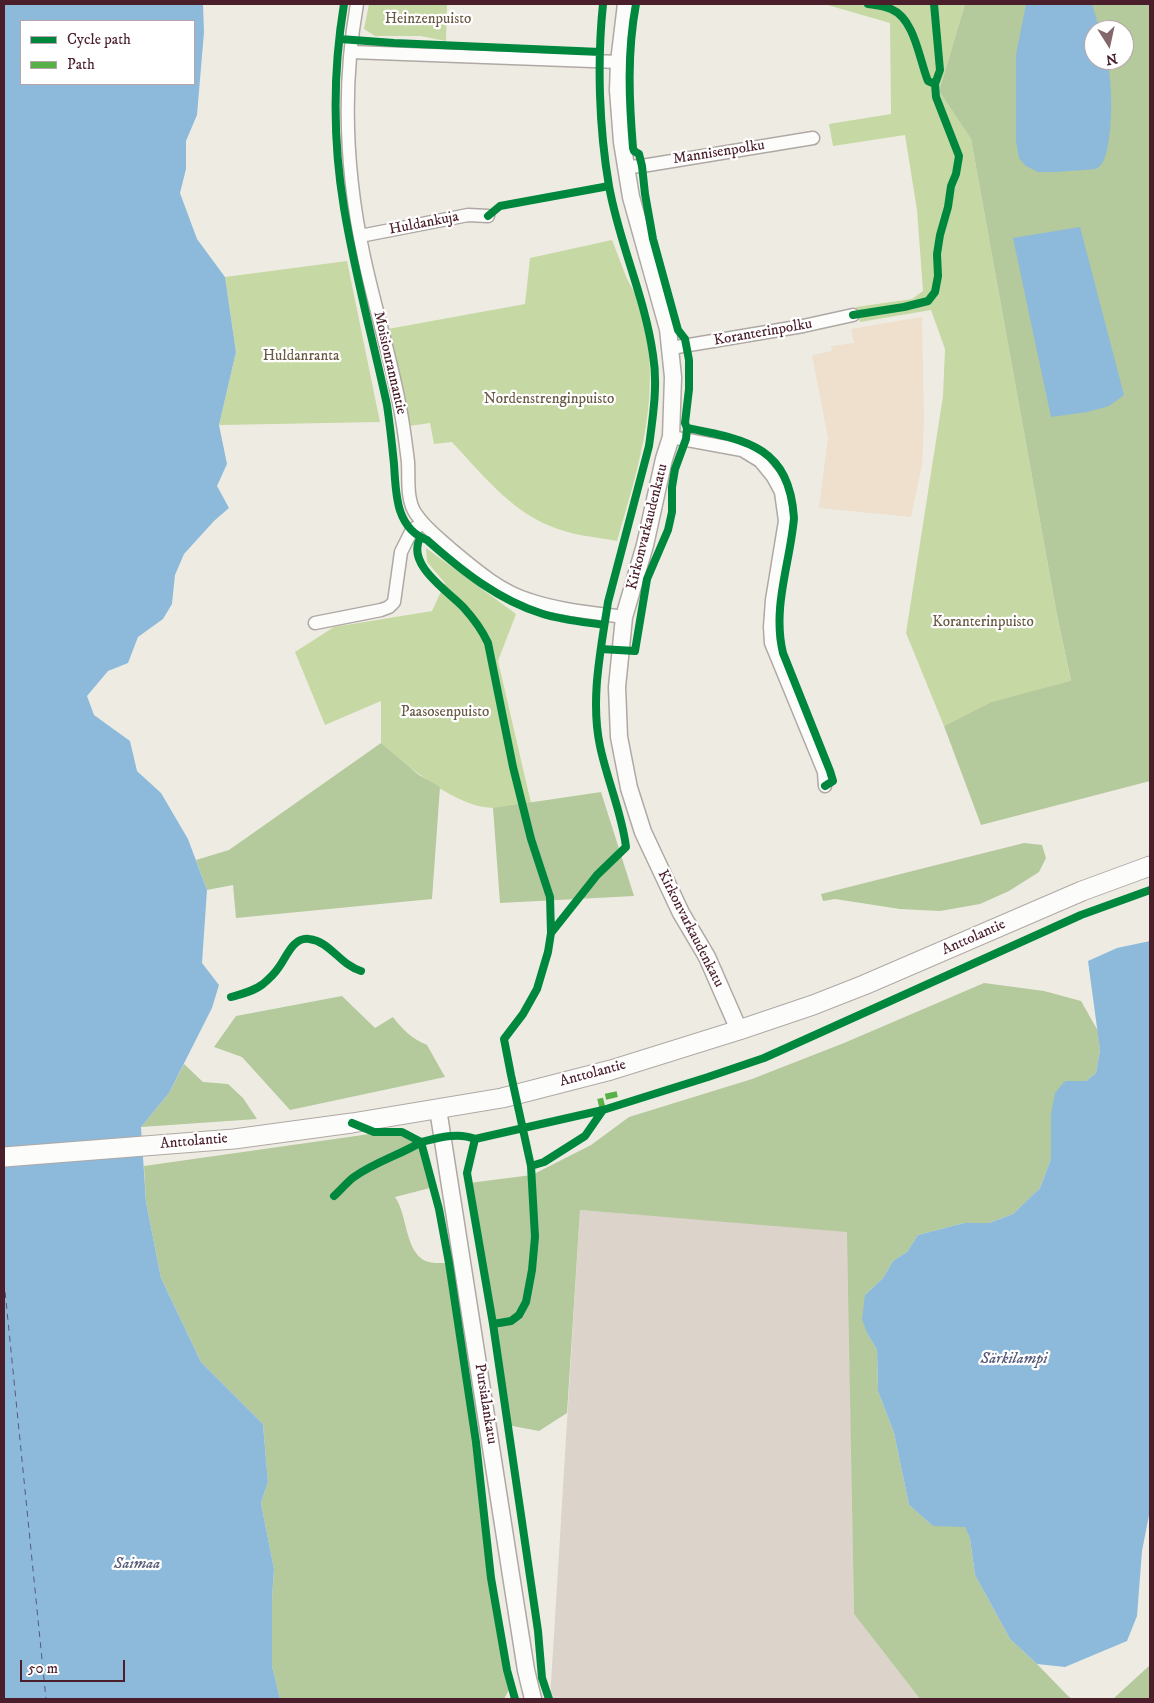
<!DOCTYPE html>
<meta charset="utf-8">
<style>
body{margin:0}
#map{position:relative;width:1154px;height:1703px;overflow:hidden;background:#eeece2;font-family:"IM FELL DW Pica",serif}
canvas{display:block}
.frame{position:absolute;inset:0;border:5px solid #4a1f2b;pointer-events:none}
.legend{position:absolute;left:20px;top:20px;width:175px;height:65px;box-sizing:border-box;background:#fff;border:1px solid #b7a5aa;margin:0;padding:6px 9px;list-style:none;font-size:15px;color:#4a1f2b}
.legend li{display:flex;align-items:center;gap:10px;height:25px}
.legend b{width:25px;border:1px solid #b7a5aa}
.north{position:absolute;left:1084px;top:20px;width:50px;height:50px;box-sizing:border-box;background:#fff;border:1px solid #b7a5aa;border-radius:50%;rotate:170deg;font-size:14px;font-weight:700;line-height:20px;text-align:center;color:#4a1f2b}
.north::after{content:'';display:block;margin:auto;width:18px;height:22px;background:#83676b;clip-path:polygon(50% 0,100% 100%,50% 72%,0 100%)}
.scale{position:absolute;left:20px;top:1660px;width:105px;height:22px;box-sizing:border-box;border:2px solid #4a1f2b;border-top:0;padding-left:6px;font-size:15px;line-height:18px;white-space:nowrap;color:#4a1f2b;-webkit-text-stroke:4px #fff;paint-order:stroke}
</style>
<div id="map">
<canvas width="1154" height="1703"></canvas>
<div class="frame"></div>
<ul class="legend">
<li><b style="height:6px;background:#00873e"></b>Cycle path</li>
<li><b style="height:6px;background:#57b146"></b>Path</li>
</ul>
<div class="north">N</div>
<div class="scale">50 m</div>
</div>
<script>
const c = document.querySelector('canvas').getContext('2d');
c.lineJoin = 'round';
function paint(path, color) { c.fillStyle = color; c.fill(path, 'evenodd'); }
function strokePath(path, color, width, dash) { c.strokeStyle = color; c.lineWidth = width; c.lineCap = dash ? 'butt' : 'round'; c.setLineDash(dash || []); c.stroke(path); }
function label(font, color, halo, rows, align = 'center') {
  c.font = font + ' "IM FELL DW Pica",serif'; c.lineWidth = 4.5; c.setLineDash([]); c.textBaseline = 'middle'; c.strokeStyle = halo; c.fillStyle = color; for (const [text, x, y, turn = 0] of rows) {
    c.save(); c.translate(x, y); c.rotate((+turn || 0) * Math.PI / 180); c.textAlign = isNaN(turn) ? turn : align; if (halo) c.strokeText(text, 0, 0); c.fillText(text, 0, 0); c.restore();
  }
}
paint(new Path2D(`
 M 922,317 L 924,422 L 922,465 L 911,517 L 819,508 L 828,438 L 812,355 L 832,351 L 831,346 L 854,343 L 851,329 Z`), '#efdfcd');
paint(new Path2D(`
 M 580,1210 L 848,1231 L 854,1614 L 920,1699 L 550,1699 Z`), '#dcd4cb');
paint(new Path2D(`
 M 369,4 L 447,4 L 446,41 L 420,36 L 375,36 L 364,29 Z
 M 824,4 L 965,4 L 939,91 L 971,139 L 1057,615 L 1071,682 L 991,702 L 944,726 L 906,633 L 943,396 L 945,349 L 931,310 L 860,322 L 856,307 L 912,299 L 923,291 L 917,210 L 905,135 L 833,146 L 829,124 L 891,114 L 890,23 Z
 M 612,240 C 617,253 622,266 627,279 C 632,288 638,297 640,306 C 664,389 640,462 617,541 C 595,537 570,535 550,526 C 510,510 481,473 452,442 L 434,444 L 430,423 L 409,426 L 388,329 L 525,304 L 530,258 Z
 M 347,261 L 380,422 L 219,425 L 236,352 L 225,277 Z
 M 426,548 L 516,614 L 498,661 L 531,803 C 519,804 505,809 493,808 C 455,807 409,767 381,743 L 381,701 L 325,725 L 295,652 L 334,627 L 432,611 L 445,583 L 427,562 Z`), '#c6d8a3');
paint(new Path2D(`
 M 965,4 L 1150,4 L 1150,781 L 981,825 L 944,726 L 991,702 L 1071,681 L 1057,615 L 971,139 L 939,91 ZM 1094,30 L 1124,30 L 1124,60 L 1094,60 Z
 M 381,743 L 419,775 L 440,787 L 432,899 L 236,918 L 233,885 L 207,890 L 196,860 L 229,850 Z
 M 601,792 L 634,896 L 500,903 L 493,808 Z
 M 1024,843 L 1042,845 L 1046,858 L 1039,872 L 1009,891 L 980,904 L 940,911 L 900,909 L 835,899 L 823,901 L 821,894 Z
 M 984,983 L 1044,991 L 1081,1001 L 1098,1031 L 1100,1050 L 1096,1073 L 1086,1081 L 1065,1081 L 1051,1114 L 1051,1159 L 1040,1188 L 1013,1214 L 989,1223 L 964,1223 L 918,1235 L 907,1252 L 893,1261 L 883,1278 L 865,1295 L 867,1333 L 877,1350 L 878,1391 L 894,1433 L 909,1505 L 933,1526 L 965,1526 L 970,1539 L 975,1575 L 1010,1639 L 1037,1664 L 1069,1697 L 1073,1699 L 920,1699 L 854,1614 L 847,1232 L 580,1210 L 567,1413 L 539,1431 L 507,1425 L 469,1183 L 532,1175 L 591,1145 L 629,1117 L 752,1079 L 844,1043 Z
 M 342,996 L 375,1028 L 393,1017 C 402,1029 412,1039 427,1045 L 445,1077 L 290,1110 L 242,1057 L 214,1047 L 236,1016 Z
 M 184,1064 L 203,1082 L 228,1084 L 243,1098 L 257,1119 L 141,1127 L 169,1093 Z
 M 391,1131 L 402,1132 L 421,1142 L 434,1187 L 395,1197 C 407,1214 405,1247 422,1259 C 429,1264 441,1263 449,1263 L 476,1442 L 491,1578 L 507,1670 L 511,1686 L 504,1699 L 280,1699 L 272,1666 L 272,1599 L 274,1569 L 261,1503 L 268,1482 L 263,1424 L 201,1362 L 161,1278 L 146,1202 L 144,1166 Z
 M 1150,1665 L 1150,1699 L 1113,1699 Z`), '#b4c99c');
paint(new Path2D(`
 M 4,4 L 203,4 L 204,32 L 197,115 L 186,141 L 186,169 L 180,193 L 197,239 L 225,277 L 236,352 L 219,425 L 227,464 L 217,486 L 229,508 L 214,521 L 184,554 L 175,575 L 172,604 L 163,619 L 138,637 L 128,663 L 108,671 L 87,696 L 94,715 L 130,741 L 137,771 L 161,793 L 188,839 L 207,890 L 202,963 L 219,985 L 212,1008 L 169,1093 L 141,1127 L 146,1202 L 161,1278 L 201,1362 L 263,1424 L 268,1482 L 261,1503 L 274,1569 L 272,1599 L 272,1666 L 280,1699 L 4,1699 ZM 21,21 L 194,21 L 194,84 L 21,84 Z
 M 1026,4 L 1092,4 L 1100,30 L 1094,30 L 1094,60 L 1107,60 C 1113,85 1113,137 1104,160 C 1102,164 1099,167 1096,169 L 1056,172 L 1038,172 L 1026,166 L 1019,158 L 1016,141 L 1016,55 Z
 M 1080,227 L 1124,395 L 1109,406 L 1087,412 L 1051,417 L 1013,238 Z
 M 1150,941 L 1150,1510 L 1142,1551 L 1137,1616 L 1127,1641 L 1065,1667 L 1037,1664 L 1010,1639 L 975,1575 L 970,1539 L 965,1527 L 933,1526 L 909,1505 L 894,1433 L 878,1391 L 877,1350 L 867,1333 L 862,1319 L 865,1295 L 883,1278 L 893,1261 L 907,1252 L 918,1235 L 964,1223 L 989,1223 L 1013,1214 L 1040,1188 L 1051,1159 L 1051,1114 L 1055,1093 L 1065,1081 L 1086,1081 L 1096,1073 L 1100,1050 L 1088,961 L 1117,948 Z`), '#8dbadb');
strokePath(new Path2D(`
 M 4,1281 L 46,1699`), '#565b79', 1, [6, 5]);
const street = new Path2D(`
 M 357,4 C 342,88 346,174 364,257 C 375,309 392,361 401,413 C 404,429 406,446 408,462 C 409,479 406,500 416,514 C 425,528 439,538 451,549 C 475,569 500,591 530,600 C 560,610 593,613 624,617
 M 351,52 L 619,62
 M 626,167 L 642,166 L 813,138
 M 360,236 L 468,215 L 488,216
 M 671,348 L 803,326 L 853,315
 M 671,437 L 742,450 L 760,461 L 773,477 L 781,492 L 785,521 L 772,600 L 770,627 L 771,643 L 824,772 L 825,786
 M 315,623 L 381,610 L 389,607 L 394,602 L 401,552 L 412,530 L 422,524`);
const secondary = new Path2D(`
 M 626,4 L 619,62 L 618,90 L 622,142 L 631,197 L 668,329 L 673,377 L 671,437 L 664,459 L 645,545 L 624,617 L 617,687 L 619,737 L 629,788 L 643,832 L 681,913 L 707,957 L 739,1030
 M 438,1109 L 513,1588 L 526,1670 L 533,1699`);
const primary = new Path2D(`
 M 4,1157 L 234,1139 L 352,1123 L 502,1098 L 611,1070 L 739,1030 L 813,1005 L 864,985 L 1082,891 L 1150,866`);
strokePath(street, '#afa8a4', 15);
strokePath(secondary, '#afa8a4', 19);
strokePath(primary, '#afa8a4', 21);
strokePath(street, '#fcfcfb', 12);
strokePath(secondary, '#fcfcfb', 16);
strokePath(primary, '#fcfcfb', 19);
strokePath(new Path2D(`
 M 603,1110 L 600,1098 L 618,1094`), '#57b146', 6, [12, 6]);
strokePath(new Path2D(`
 M 344,4 C 333,71 333,142 344,208 C 355,275 373,340 387,405 C 390,425 392,444 394,464 C 396,492 395,528 427,540 C 462,571 498,600 543,614 C 563,620 584,622 604,625
 M 868,4 C 875,5 884,6 891,9 C 915,19 919,59 928,81 L 935,84
 M 340,39 L 394,43 L 600,52
 M 488,216 L 500,206 L 609,186
 M 853,315 L 904,307 L 928,301 L 935,292 L 938,276 L 937,254 L 940,235 L 948,207 L 951,186 L 956,174 L 959,156 L 936,97 L 935,84 L 940,70 L 934,4
 M 687,428 C 748,440 789,447 794,518 C 790,564 772,607 783,653 L 830,771 L 833,781 L 825,786
 M 420,538 C 406,565 448,591 464,608 C 474,619 482,630 488,643 L 513,767 L 531,839 L 550,897 L 551,933
 M 601,649 L 635,651 L 647,579 L 668,530 L 672,512 L 672,487 L 675,469 L 686,439 L 687,428 L 685,423 L 689,389 L 689,360 L 685,339 L 678,330 L 653,239 L 645,194 L 642,166 L 639,154 L 634,151 L 633,148 C 629,100 627,52 636,4
 M 231,997 C 242,994 254,991 263,984 C 269,979 275,973 279,967 C 287,956 293,937 309,939 C 330,941 340,965 361,971
 M 352,1123 L 374,1132 L 402,1132 L 421,1142 C 438,1138 458,1132 475,1139 L 603,1110 L 708,1077 L 764,1058 L 1081,915 L 1150,890
 M 475,1139 L 467,1173 L 493,1324 L 538,1631 L 542,1678 L 549,1699
 M 531,1166 L 544,1162 L 585,1136 L 603,1110
 M 334,1196 C 341,1190 347,1182 354,1177 C 375,1162 400,1155 421,1142 L 439,1209 L 449,1263 L 476,1442 L 491,1578 L 507,1670 L 515,1699
 M 493,1324 L 511,1321 L 519,1315 L 526,1302 L 532,1270 L 535,1237 L 531,1166 L 511,1075 L 504,1039 L 523,1014 L 537,989 L 548,952 L 551,933 L 597,875 L 626,847 C 622,813 607,780 600,746 C 590,699 601,649 608,602 L 649,446 C 653,416 658,385 653,355 C 645,297 619,243 609,186 C 599,128 597,62 603,4`), '#00873e', 8);
label('15px', '#6a5a43', '#fff', [
 ["Heinzenpuisto",428,20],
 ["Huldanranta",301,357],
 ["Nordenstrenginpuisto",549,400],
 ["Koranterinpuisto",983,623],
 ["Paasosenpuisto",445,713]
]);
label('15px', '#4a1f2b', '#fff', [
 ["Mannisenpolku",719,153,-9],
 ["Huldankuja",424,224,-11],
 ["Koranterinpolku",763,333,-10],
 ["Moisionrannantie",389,363,77],
 ["Kirkonvarkaudenkatu",648,527,-76],
 ["Kirkonvarkaudenkatu",690,929,63],
 ["Anttolantie",974,938,-24],
 ["Anttolantie",593,1074,-15],
 ["Anttolantie",194,1142,-5],
 ["Pursialankatu",485,1404,81]
]);
label('italic 16px', '#565b79', '#fff', [
 ["Särkilampi",1014,1360],
 ["Saimaa",137,1565]
]);
</script>
